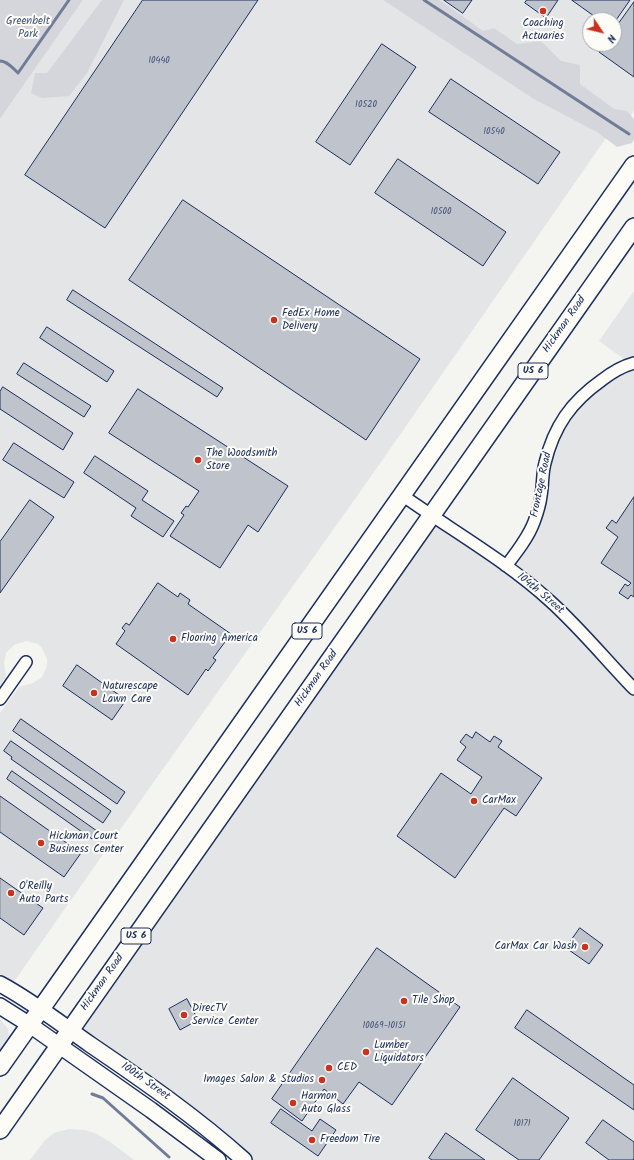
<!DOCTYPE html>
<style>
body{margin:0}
#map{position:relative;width:634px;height:1160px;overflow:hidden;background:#f4f4f1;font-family:Kalam,sans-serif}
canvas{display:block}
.north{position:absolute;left:582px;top:12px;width:40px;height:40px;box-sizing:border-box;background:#fdfcf7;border:1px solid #a3aaba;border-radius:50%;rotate:125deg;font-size:11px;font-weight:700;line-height:16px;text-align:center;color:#1b2f5e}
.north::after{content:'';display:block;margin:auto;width:14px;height:18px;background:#c8321e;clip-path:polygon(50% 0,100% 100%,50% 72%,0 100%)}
</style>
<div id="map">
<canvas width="634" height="1160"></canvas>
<div class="north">N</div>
</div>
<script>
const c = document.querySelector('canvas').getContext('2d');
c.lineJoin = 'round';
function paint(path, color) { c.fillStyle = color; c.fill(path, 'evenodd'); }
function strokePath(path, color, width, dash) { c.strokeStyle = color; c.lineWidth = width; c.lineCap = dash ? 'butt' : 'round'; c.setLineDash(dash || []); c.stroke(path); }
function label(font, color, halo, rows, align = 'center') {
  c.font = font + ' Kalam,sans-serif'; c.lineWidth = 4; c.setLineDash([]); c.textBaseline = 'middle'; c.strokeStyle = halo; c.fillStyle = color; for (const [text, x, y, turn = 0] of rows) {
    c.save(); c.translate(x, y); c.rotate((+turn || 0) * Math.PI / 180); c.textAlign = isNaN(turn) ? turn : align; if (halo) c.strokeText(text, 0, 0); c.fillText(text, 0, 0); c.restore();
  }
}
paint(new Path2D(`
 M 83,0 L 634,0 L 634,111 L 621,129 L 615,125 L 372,475 L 143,797 L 13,983 L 0,976 L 0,713 L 19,687 L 33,683 L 42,677 L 47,666 L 47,659 L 42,648 L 38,644 L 26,641 L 14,645 L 6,653 L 4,663 L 6,677 L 0,686 L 0,119 ZM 590,20 L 614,20 L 614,44 L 590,44 Z
 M 634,291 L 634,1160 L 244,1160 L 70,1030 L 431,516 L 506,566 L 533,524 L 544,466 L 578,399 L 631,364 L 599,341 Z
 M 0,1019 L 8,1029 L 9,1036 L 7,1046 L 0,1058 Z
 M 69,1129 L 85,1130 L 97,1134 L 109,1141 L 134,1160 L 30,1160 L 45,1140 L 54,1133 Z`), '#e4e5e6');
paint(new Path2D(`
 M 0,0 L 83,0 L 0,119 Z
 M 102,0 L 124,0 L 87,73 L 69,96 L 42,98 L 31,93 L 35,73 L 47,73 Z
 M 383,0 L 440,0 L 483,31 L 494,28 L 517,44 L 541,41 L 561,61 L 580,65 L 580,84 L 614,109 L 627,111 L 634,119 L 634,139 L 632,143 L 617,147 L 597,132 L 534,99 Z`), '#d4d6db');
strokePath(new Path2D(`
 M 424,0 L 629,134
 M 0,61 C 7,61 13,68 18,73 L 69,0
 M 92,1094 L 103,1098 L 169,1157`), '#717c98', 3);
const building = new Path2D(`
 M 143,0 L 258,0 L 105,228 L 25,175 Z
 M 444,0 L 472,0 L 463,13 Z
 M 527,0 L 558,0 L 546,18 L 525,3 Z
 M 572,0 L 630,0 L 614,23 L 614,20 L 600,20 Z
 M 634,2 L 634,77 L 599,52 L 604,44 L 614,44 L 614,30 Z
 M 382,44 L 416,67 L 350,165 L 316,142 Z
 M 451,79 L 560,152 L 538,184 L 429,112 Z
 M 398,159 L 506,232 L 483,266 L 375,193 Z
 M 183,200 L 420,359 L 366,440 L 129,280 Z
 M 73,290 L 223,388 L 217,397 L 67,300 Z
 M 47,327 L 114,371 L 107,382 L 40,338 Z
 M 24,363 L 91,406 L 84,417 L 17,374 Z
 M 3,387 L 73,433 L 63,450 L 0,409 L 0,392 Z
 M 138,389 L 288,486 L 258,532 L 248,525 L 220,568 L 170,536 L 184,515 L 181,513 L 186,506 L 188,507 L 199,491 L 109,433 Z
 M 14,443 L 74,482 L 64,498 L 3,460 Z
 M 95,456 L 148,491 L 142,500 L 174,521 L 163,537 L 131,516 L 136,508 L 84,473 Z
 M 634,497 L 634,597 L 631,595 L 628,599 L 619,593 L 625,584 L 628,586 L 631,583 L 601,563 L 618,537 L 606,528 L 612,520 L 616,523 Z
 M 30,500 L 54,517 L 0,593 L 0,542 Z
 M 158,583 L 178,597 L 180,593 L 190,600 L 188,604 L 231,634 L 213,658 L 216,660 L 208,671 L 206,669 L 188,695 L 116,644 L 125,631 L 122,628 L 126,623 L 129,625 Z
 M 77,665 L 126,700 L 112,720 L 63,686 Z
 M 21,719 L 125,792 L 117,804 L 13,731 Z
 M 476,732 L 490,742 L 494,736 L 502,741 L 498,747 L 542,778 L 516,816 L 504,808 L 455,878 L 397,836 L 441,773 L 471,794 L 482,777 L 457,760 L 466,747 L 460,742 L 466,734 L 472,738 Z
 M 11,741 L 111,811 L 103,823 L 11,759 L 12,757 L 4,751 Z
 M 12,771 L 97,831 L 92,839 L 7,779 Z
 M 0,796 L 81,853 L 64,877 L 0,832 Z
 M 0,878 L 43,908 L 24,935 L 0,918 Z
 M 580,928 L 603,945 L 589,964 L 566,948 Z
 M 377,948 L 460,1007 L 392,1105 L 359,1082 L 343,1104 L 324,1089 L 302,1121 L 272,1099 Z
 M 187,999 L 198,1020 L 180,1030 L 169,1009 Z
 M 527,1010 L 634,1085 L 634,1110 L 515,1028 Z
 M 513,1078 L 569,1118 L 539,1160 L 519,1160 L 476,1130 Z
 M 281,1109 L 312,1131 L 320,1119 L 336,1130 L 318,1156 L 271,1123 Z
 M 603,1120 L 634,1142 L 634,1158 L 633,1160 L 609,1160 L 586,1143 Z
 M 446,1133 L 485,1160 L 432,1160 L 429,1158 Z`);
paint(building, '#bfc3cc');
strokePath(building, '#1b2f5e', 1);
const minor = new Path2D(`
 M 402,495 C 451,530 505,560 550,601 C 580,628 606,660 634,689
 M 506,566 C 516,553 528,538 534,522 C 537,514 540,505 541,496 C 543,485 542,474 545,463 C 554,426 571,402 602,380 C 611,373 623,366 634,363
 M 0,699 L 26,662`);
const secondary = new Path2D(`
 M 0,984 C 32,1001 61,1024 91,1045 C 144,1081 196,1117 244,1160
 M 0,1006 L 30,1025 L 151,1110 L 218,1160`);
const primary = new Path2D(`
 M 0,1067 L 634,165
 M 0,1130 L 634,227`);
strokePath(minor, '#1b2f5e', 14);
strokePath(secondary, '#1b2f5e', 18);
strokePath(primary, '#1b2f5e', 20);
strokePath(minor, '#fdfcf7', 11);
strokePath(secondary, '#fdfcf7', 15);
strokePath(primary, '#fdfcf7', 17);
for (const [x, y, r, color] of [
 [543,11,4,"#c8321e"],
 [274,320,4,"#c8321e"],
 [198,460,4,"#c8321e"],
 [173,639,4,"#c8321e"],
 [94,693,4,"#c8321e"],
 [474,801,4,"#c8321e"],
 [41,843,4,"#c8321e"],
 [11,893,4,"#c8321e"],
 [585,947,4,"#c8321e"],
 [404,1001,4,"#c8321e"],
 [184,1015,4,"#c8321e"],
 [366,1052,4,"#c8321e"],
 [329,1068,4,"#c8321e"],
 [322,1080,4,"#c8321e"],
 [293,1103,4,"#c8321e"],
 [312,1140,4,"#c8321e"]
]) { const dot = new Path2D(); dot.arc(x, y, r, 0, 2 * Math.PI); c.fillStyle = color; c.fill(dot); strokePath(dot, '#fdfcf7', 1.5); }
label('9px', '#44547a', null, [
 ["10440",159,61],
 ["10520",366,105],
 ["10540",494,132],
 ["10500",441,212],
 ["10069-10151",384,1026],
 ["10171",522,1124]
]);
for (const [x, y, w] of [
 [533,371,30],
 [307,631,30],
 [136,936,30]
]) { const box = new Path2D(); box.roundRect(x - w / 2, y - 8, w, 16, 3); c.fillStyle = '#fdfcf7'; c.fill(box); strokePath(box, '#1b2f5e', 1); }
label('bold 10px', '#1b2f5e', null, [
 ["US 6",533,371],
 ["US 6",307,631],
 ["US 6",136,936]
]);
label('11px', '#49597d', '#fdfcf7', [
 ["Greenbelt",28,22],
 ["Park",28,35]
]);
label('11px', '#1b2f5e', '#fdfcf7', [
 ["Coaching",543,24,"center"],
 ["Actuaries",543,37,"center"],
 ["FedEx Home",282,314],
 ["Delivery",282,327],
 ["The Woodsmith",206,454],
 ["Store",206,467],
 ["Flooring America",181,639],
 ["Naturescape",102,687],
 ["Lawn Care",102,700],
 ["CarMax",482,801],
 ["Hickman Court",49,837],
 ["Business Center",49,850],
 ["O'Reilly",19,887],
 ["Auto Parts",19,900],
 ["CarMax Car Wash",577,947,"right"],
 ["Tile Shop",412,1001],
 ["DirecTV",192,1009],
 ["Service Center",192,1022],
 ["Lumber",374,1046],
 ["Liquidators",374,1059],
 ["CED",337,1068],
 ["Images Salon & Studios",314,1080,"right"],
 ["Harmon",301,1097],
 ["Auto Glass",301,1110],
 ["Freedom Tire",320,1140]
], 'left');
label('11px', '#1b2f5e', '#fdfcf7', [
 ["Hickman Road",565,325,-55],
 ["Frontage Road",542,485,-78],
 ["104th Street",540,594,40],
 ["Hickman Road",317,679,-55],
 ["Hickman Road",103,983,-55],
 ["100th Street",145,1082,35]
]);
</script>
